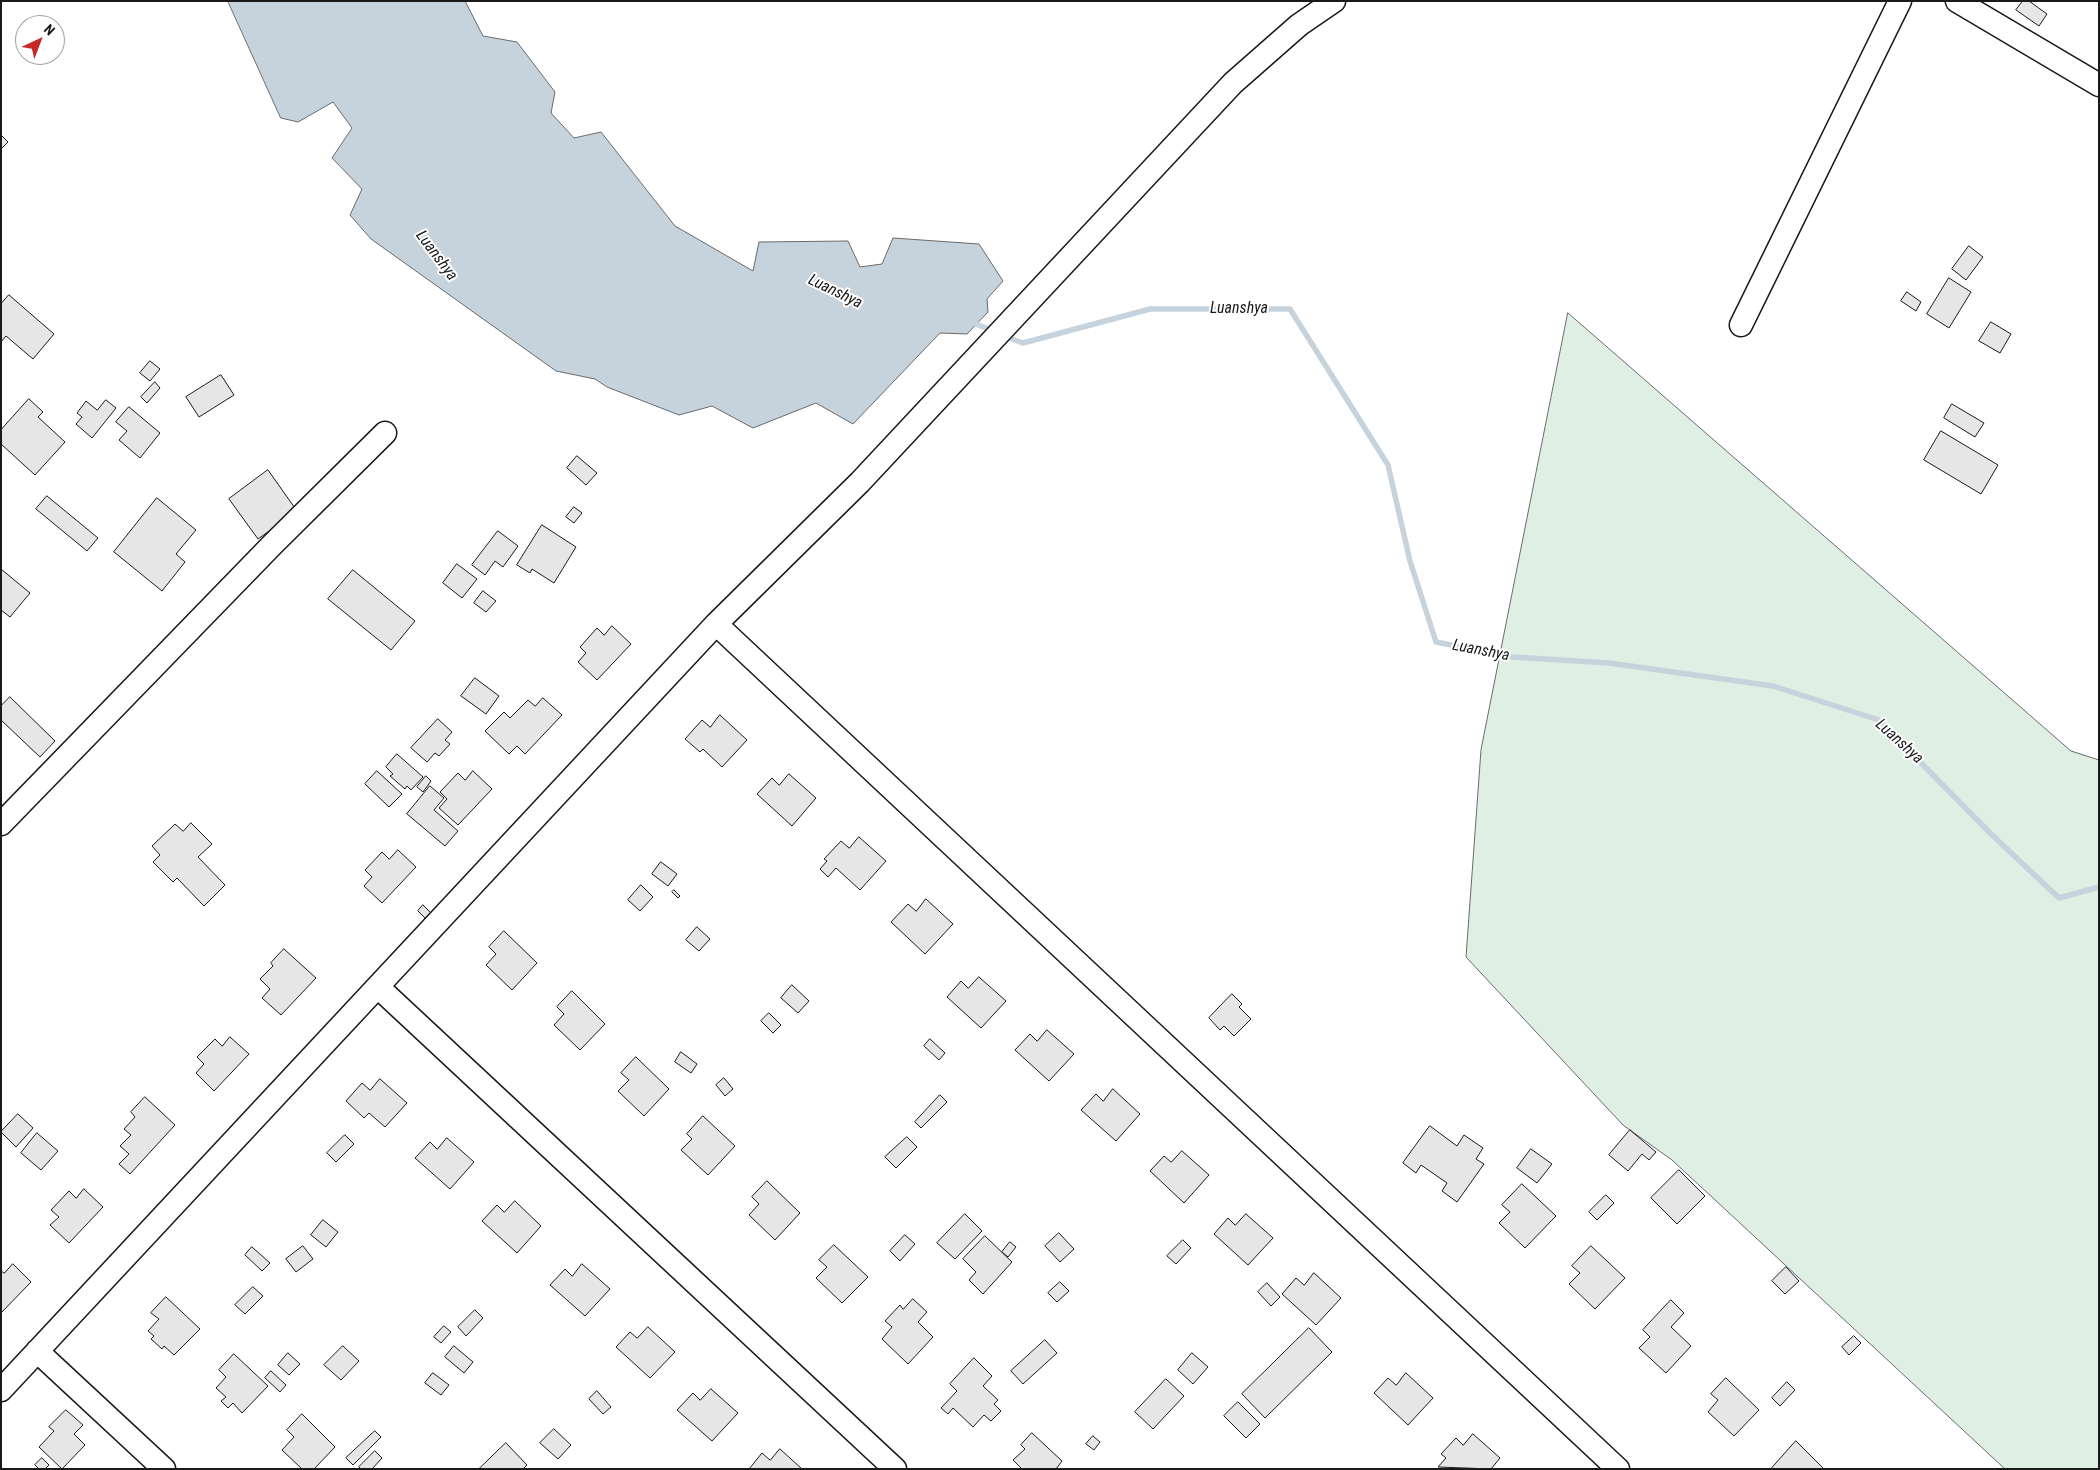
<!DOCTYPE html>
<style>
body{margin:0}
#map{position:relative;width:2100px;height:1470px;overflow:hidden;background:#fff;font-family:"Roboto Condensed",sans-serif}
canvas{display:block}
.frame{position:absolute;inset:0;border:2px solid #1a1a1a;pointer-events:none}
.north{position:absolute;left:15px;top:15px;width:50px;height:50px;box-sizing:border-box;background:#fff;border:1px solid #a3a3a3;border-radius:50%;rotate:43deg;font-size:14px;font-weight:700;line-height:20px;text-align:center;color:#1a1a1a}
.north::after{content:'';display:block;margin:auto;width:18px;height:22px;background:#c62828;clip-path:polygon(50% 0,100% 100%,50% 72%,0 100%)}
</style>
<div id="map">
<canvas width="2100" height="1470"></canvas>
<div class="frame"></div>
<div class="north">N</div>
</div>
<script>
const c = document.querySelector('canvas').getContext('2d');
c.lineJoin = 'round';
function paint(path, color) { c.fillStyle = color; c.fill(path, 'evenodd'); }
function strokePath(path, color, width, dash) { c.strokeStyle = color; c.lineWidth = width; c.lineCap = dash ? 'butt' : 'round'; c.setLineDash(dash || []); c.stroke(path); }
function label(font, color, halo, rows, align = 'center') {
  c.font = font + ' "Roboto Condensed",sans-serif'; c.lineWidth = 4; c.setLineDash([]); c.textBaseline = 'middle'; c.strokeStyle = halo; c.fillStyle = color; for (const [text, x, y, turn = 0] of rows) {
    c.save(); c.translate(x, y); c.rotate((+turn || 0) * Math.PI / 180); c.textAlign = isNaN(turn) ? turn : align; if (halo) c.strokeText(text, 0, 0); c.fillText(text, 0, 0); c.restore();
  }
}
const green = new Path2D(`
 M 1568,313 L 2071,751 L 2099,760 L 2099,1469 L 2005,1469 L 1672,1160 L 1623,1125 L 1466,957 L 1481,750 Z`);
paint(green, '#e0efe3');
strokePath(green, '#6a6a6a', 1);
const water = new Path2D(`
 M 228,1 L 465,1 L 483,36 L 517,42 L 555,92 L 551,113 L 574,138 L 601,132 L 675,226 L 753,271 L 759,242 L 848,241 L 860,267 L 882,264 L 893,238 L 979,244 L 1003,281 L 987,299 L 988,312 L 967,334 L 940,333 L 853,424 L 816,403 L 753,428 L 712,406 L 679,415 L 607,387 L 595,379 L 556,371 L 371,239 L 350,215 L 362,189 L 332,158 L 352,128 L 333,102 L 298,122 L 281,118 Z`);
paint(water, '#c6d2dc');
strokePath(water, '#6a6a6a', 1);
strokePath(new Path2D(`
 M 969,321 L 993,331
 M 1004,336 L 1023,343 L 1150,309 L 1290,309 L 1388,465 L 1410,561 L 1436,642 L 1513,657 L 1609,663 L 1773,686 L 1879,720 L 1990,833 L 2059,898 L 2099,887`), '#c6d2dc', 5.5);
const building = new Path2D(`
 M 2023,1 L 2029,1 L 2047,14 L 2039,26 L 2016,10 Z
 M 2,136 L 8,142 L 1,149 L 1,137 Z
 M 1969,246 L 1983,257 L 1966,280 L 1952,269 Z
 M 1949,278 L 1971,292 L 1949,328 L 1927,314 Z
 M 1907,292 L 1921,302 L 1916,311 L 1901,301 Z
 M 9,295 L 54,334 L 33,359 L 6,336 L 1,342 L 1,304 Z
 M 1991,322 L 2011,334 L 2000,353 L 1979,341 Z
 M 150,361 L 160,369 L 150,381 L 140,373 Z
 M 221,375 L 234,395 L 199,417 L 186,397 Z
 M 155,382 L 160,388 L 147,403 L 141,397 Z
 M 29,399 L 43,412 L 38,417 L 65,442 L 35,475 L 1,444 L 1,430 Z
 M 106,400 L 116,408 L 92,438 L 76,424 L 82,417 L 77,413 L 86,401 L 97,410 Z
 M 1952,404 L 1984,423 L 1975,437 L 1944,418 Z
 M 129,407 L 160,433 L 140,458 L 119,440 L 127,431 L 116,422 Z
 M 1941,431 L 1998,465 L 1981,494 L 1924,460 Z
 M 577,456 L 597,473 L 586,485 L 567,468 Z
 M 268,470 L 297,511 L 258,539 L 229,499 Z
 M 47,496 L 98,538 L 87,551 L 36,509 Z
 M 157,498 L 196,530 L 176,554 L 185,562 L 162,591 L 114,552 Z
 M 574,507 L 582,513 L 574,523 L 566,517 Z
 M 542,525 L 576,547 L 554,583 L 532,569 L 530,573 L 517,565 Z
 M 498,531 L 518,546 L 503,567 L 495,561 L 485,575 L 472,565 Z
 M 457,564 L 477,579 L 462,598 L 443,583 Z
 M 1,569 L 30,593 L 10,617 L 1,610 Z
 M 353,570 L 415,621 L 391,650 L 328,599 Z
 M 483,591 L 496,601 L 486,612 L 474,603 Z
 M 612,626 L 631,644 L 597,680 L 578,662 L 586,653 L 580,647 L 597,628 L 604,635 Z
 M 475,678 L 499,696 L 486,714 L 461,696 Z
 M 10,697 L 55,741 L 40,757 L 1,720 L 1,706 Z
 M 543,698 L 562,715 L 525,754 L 517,746 L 509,754 L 485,731 L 504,712 L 510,718 L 528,700 L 535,706 Z
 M 720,715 L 747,740 L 722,767 L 703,749 L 700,752 L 685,739 L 702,720 L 710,727 Z
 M 438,719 L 452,732 L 445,740 L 450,744 L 439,756 L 435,753 L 427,762 L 411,748 Z
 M 397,754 L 423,777 L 411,790 L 407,786 L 405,789 L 390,776 L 393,774 L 386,767 Z
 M 377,771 L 402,794 L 389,807 L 365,784 Z
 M 473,771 L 492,789 L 458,825 L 439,808 L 447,799 L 440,792 L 458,773 L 465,780 Z
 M 789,774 L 816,798 L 792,826 L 757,794 L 772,778 L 779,785 Z
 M 426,776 L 431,781 L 423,792 L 417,787 Z
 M 430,786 L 444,798 L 434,810 L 458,831 L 445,846 L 407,814 Z
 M 191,823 L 212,844 L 198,857 L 225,885 L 204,906 L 177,878 L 173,882 L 153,862 L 160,855 L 152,846 L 175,824 L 183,831 Z
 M 859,837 L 886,861 L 860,890 L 836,868 L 828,877 L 820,869 L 827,861 L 824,859 L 841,841 L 849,848 Z
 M 398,850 L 416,867 L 382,903 L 364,886 L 372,877 L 365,870 L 382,852 L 389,859 Z
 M 661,862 L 677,874 L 668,886 L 652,874 Z
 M 641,885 L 653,897 L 640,911 L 628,900 Z
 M 674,890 L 680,896 L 678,898 L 672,892 Z
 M 926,899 L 953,924 L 925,954 L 891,922 L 908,904 L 916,911 Z
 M 423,905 L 432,914 L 427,920 L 418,911 Z
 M 697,927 L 710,939 L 699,951 L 686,940 Z
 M 504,931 L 537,963 L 512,990 L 486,965 L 496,954 L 489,947 Z
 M 284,949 L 316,978 L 281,1015 L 262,998 L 270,989 L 260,979 L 273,966 L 271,963 Z
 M 979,977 L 1006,1001 L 981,1028 L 947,997 L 961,981 L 968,988 Z
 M 792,985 L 809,1001 L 798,1013 L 781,998 Z
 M 572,991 L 605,1024 L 580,1050 L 554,1025 L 564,1014 L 557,1007 Z
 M 1232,994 L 1242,1004 L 1239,1007 L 1251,1019 L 1234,1036 L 1224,1026 L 1220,1030 L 1209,1018 Z
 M 769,1013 L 781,1025 L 773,1033 L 761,1021 Z
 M 1047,1030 L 1074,1054 L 1049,1081 L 1015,1050 L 1030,1034 L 1037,1041 Z
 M 230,1037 L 249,1054 L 214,1091 L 196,1073 L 204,1064 L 197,1057 L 215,1039 L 222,1046 Z
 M 930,1039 L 945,1053 L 939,1060 L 924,1046 Z
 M 681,1052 L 697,1064 L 691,1073 L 675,1062 Z
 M 636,1057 L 669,1089 L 644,1116 L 618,1091 L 629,1080 L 621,1073 Z
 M 724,1078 L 733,1089 L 725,1096 L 716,1085 Z
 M 380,1079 L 407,1103 L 385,1127 L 369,1113 L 364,1118 L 346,1101 L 362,1083 L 370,1090 Z
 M 1113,1089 L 1140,1114 L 1116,1141 L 1081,1110 L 1096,1094 L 1103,1101 Z
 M 940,1095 L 947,1102 L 921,1128 L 915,1122 Z
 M 145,1097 L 175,1125 L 130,1174 L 119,1164 L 129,1154 L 120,1146 L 131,1135 L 124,1129 L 135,1117 L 131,1112 Z
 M 18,1114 L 33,1128 L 16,1147 L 1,1132 Z
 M 703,1116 L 735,1146 L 708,1175 L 681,1150 L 692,1139 L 687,1134 Z
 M 1430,1126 L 1457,1146 L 1464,1135 L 1483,1148 L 1476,1159 L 1484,1164 L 1457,1202 L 1442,1191 L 1447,1183 L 1421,1165 L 1416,1173 L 1403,1163 Z
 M 1630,1130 L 1656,1152 L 1649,1160 L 1642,1154 L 1628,1171 L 1609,1155 Z
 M 37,1133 L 58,1151 L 41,1170 L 21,1153 Z
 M 345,1135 L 354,1144 L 336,1162 L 327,1153 Z
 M 907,1137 L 917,1147 L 896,1168 L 885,1157 Z
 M 447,1138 L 474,1162 L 450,1189 L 415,1158 L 430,1142 L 437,1149 Z
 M 1531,1149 L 1552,1164 L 1537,1183 L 1517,1168 Z
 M 1182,1151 L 1209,1175 L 1184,1203 L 1150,1171 L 1164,1156 L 1171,1162 Z
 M 1679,1170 L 1705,1196 L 1677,1224 L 1651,1198 Z
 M 767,1181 L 800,1213 L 775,1240 L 749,1215 L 759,1204 L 752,1197 Z
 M 1522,1184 L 1556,1216 L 1525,1248 L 1499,1223 L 1510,1212 L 1502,1205 Z
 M 84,1189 L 103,1207 L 69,1243 L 50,1225 L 59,1217 L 51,1210 L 69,1191 L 76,1198 Z
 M 1606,1195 L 1614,1203 L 1597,1220 L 1589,1212 Z
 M 515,1201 L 541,1226 L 517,1253 L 482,1221 L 497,1205 L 504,1212 Z
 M 965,1214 L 982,1231 L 955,1259 L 937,1243 Z
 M 1246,1214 L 1273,1238 L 1248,1265 L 1214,1234 L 1228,1218 L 1235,1225 Z
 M 323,1220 L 338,1232 L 326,1247 L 311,1235 Z
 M 1059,1233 L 1074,1249 L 1060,1262 L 1045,1246 Z
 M 905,1235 L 915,1244 L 900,1261 L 890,1251 Z
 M 985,1236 L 1012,1262 L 983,1294 L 969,1280 L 976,1272 L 963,1259 Z
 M 1183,1240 L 1191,1248 L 1176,1264 L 1167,1256 Z
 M 1010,1242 L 1016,1247 L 1008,1257 L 1002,1252 Z
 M 834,1245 L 868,1277 L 842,1303 L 816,1278 L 827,1267 L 819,1260 Z
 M 303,1246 L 313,1259 L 296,1272 L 286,1259 Z
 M 1591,1246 L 1625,1278 L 1595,1309 L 1569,1284 L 1580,1273 L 1572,1266 Z
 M 252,1247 L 270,1263 L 262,1271 L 245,1255 Z
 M 13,1264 L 31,1282 L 1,1313 L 1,1271 L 4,1273 Z
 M 582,1264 L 610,1289 L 585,1316 L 550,1285 L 565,1269 L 572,1276 Z
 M 1786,1267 L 1799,1281 L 1785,1294 L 1772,1281 Z
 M 1314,1273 L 1341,1298 L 1316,1325 L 1282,1294 L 1296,1278 L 1304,1285 Z
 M 1060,1282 L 1069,1291 L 1057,1302 L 1048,1293 Z
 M 1267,1283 L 1280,1297 L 1271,1306 L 1258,1292 Z
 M 253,1287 L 263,1296 L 245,1314 L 235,1305 Z
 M 166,1297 L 200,1329 L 174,1355 L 164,1346 L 162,1349 L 151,1339 L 154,1336 L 148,1331 L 159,1319 L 151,1313 Z
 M 913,1299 L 927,1312 L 918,1322 L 933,1337 L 908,1364 L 882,1339 L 892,1327 L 885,1321 L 900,1305 L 903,1309 Z
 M 1671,1300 L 1684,1313 L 1671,1327 L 1691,1346 L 1666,1373 L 1639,1348 L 1650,1337 L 1643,1330 Z
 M 475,1310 L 483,1318 L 466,1336 L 458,1327 Z
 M 444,1326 L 451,1332 L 441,1343 L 434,1337 Z
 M 648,1327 L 675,1352 L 650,1378 L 616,1347 L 630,1332 L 637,1338 Z
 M 1309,1328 L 1332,1352 L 1265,1418 L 1242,1394 Z
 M 1854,1336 L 1861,1343 L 1849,1355 L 1842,1347 Z
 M 1045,1340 L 1057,1353 L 1023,1384 L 1011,1371 Z
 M 343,1346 L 359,1361 L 341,1380 L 324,1365 Z
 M 454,1346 L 473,1362 L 464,1373 L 445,1357 Z
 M 288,1353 L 300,1364 L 289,1375 L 278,1365 Z
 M 1192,1353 L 1208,1367 L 1193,1384 L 1178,1370 Z
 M 234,1354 L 268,1386 L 242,1413 L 233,1403 L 228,1408 L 221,1401 L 226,1397 L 216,1388 L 226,1377 L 219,1370 Z
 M 974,1358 L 992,1376 L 983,1386 L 998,1400 L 994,1404 L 1001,1411 L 991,1421 L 984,1415 L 973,1427 L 953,1408 L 948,1414 L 941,1408 L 957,1391 L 950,1384 Z
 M 271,1371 L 286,1385 L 280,1392 L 265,1378 Z
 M 433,1373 L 449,1385 L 441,1395 L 425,1383 Z
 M 1406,1373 L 1433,1398 L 1408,1425 L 1374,1393 L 1388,1378 L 1396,1385 Z
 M 1726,1378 L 1759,1410 L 1734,1436 L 1708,1412 L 1718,1400 L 1711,1394 Z
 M 1166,1379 L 1184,1396 L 1153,1429 L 1135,1412 Z
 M 1787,1382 L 1795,1390 L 1780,1406 L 1772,1398 Z
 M 711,1389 L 738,1413 L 712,1441 L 677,1410 L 693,1393 L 700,1400 Z
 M 597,1391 L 611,1407 L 603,1414 L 589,1399 Z
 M 1238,1402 L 1260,1424 L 1246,1438 L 1224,1416 Z
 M 66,1410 L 83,1425 L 74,1434 L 85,1445 L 62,1469 L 39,1447 L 54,1431 L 49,1427 Z
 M 302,1414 L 335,1447 L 314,1469 L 302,1469 L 282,1450 L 294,1437 L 287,1430 Z
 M 554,1429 L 571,1445 L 558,1459 L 540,1443 Z
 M 375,1431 L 381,1437 L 353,1465 L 346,1458 Z
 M 1032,1433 L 1062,1461 L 1056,1469 L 1022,1469 L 1013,1460 L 1025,1449 L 1021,1445 Z
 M 1473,1434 L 1500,1458 L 1491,1469 L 1438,1467 L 1446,1458 L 1441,1454 L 1456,1438 L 1463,1445 Z
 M 1093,1436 L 1100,1442 L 1094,1450 L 1086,1444 Z
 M 1796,1441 L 1824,1469 L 1771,1469 Z
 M 506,1443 L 527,1465 L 523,1469 L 479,1469 Z
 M 780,1449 L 802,1469 L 749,1469 L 762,1453 L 770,1460 Z
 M 375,1451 L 382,1458 L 372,1469 L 361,1469 L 359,1467 Z
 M 42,1458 L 49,1465 L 45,1469 L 39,1469 L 35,1465 Z`);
paint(building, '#e6e6e6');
strokePath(building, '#1a1a1a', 1);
const minor = new Path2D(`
 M 1957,1 L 2099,85
 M 1741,325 L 1900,1
 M 716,624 L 1618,1469
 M 1,824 L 272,545 L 385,433
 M 378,987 L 895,1469
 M 37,1351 L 164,1469
 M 1,1390 L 716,624 L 860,482 L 1233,83 L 1299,25 L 1334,1`);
strokePath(minor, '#1a1a1a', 25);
strokePath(minor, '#fff', 22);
label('italic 16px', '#1a1a1a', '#fff', [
 ["Luanshya",436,256,53],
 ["Luanshya",835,292,26],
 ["Luanshya",1239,309],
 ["Luanshya",1481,651,11],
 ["Luanshya",1899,742,42]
]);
</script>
